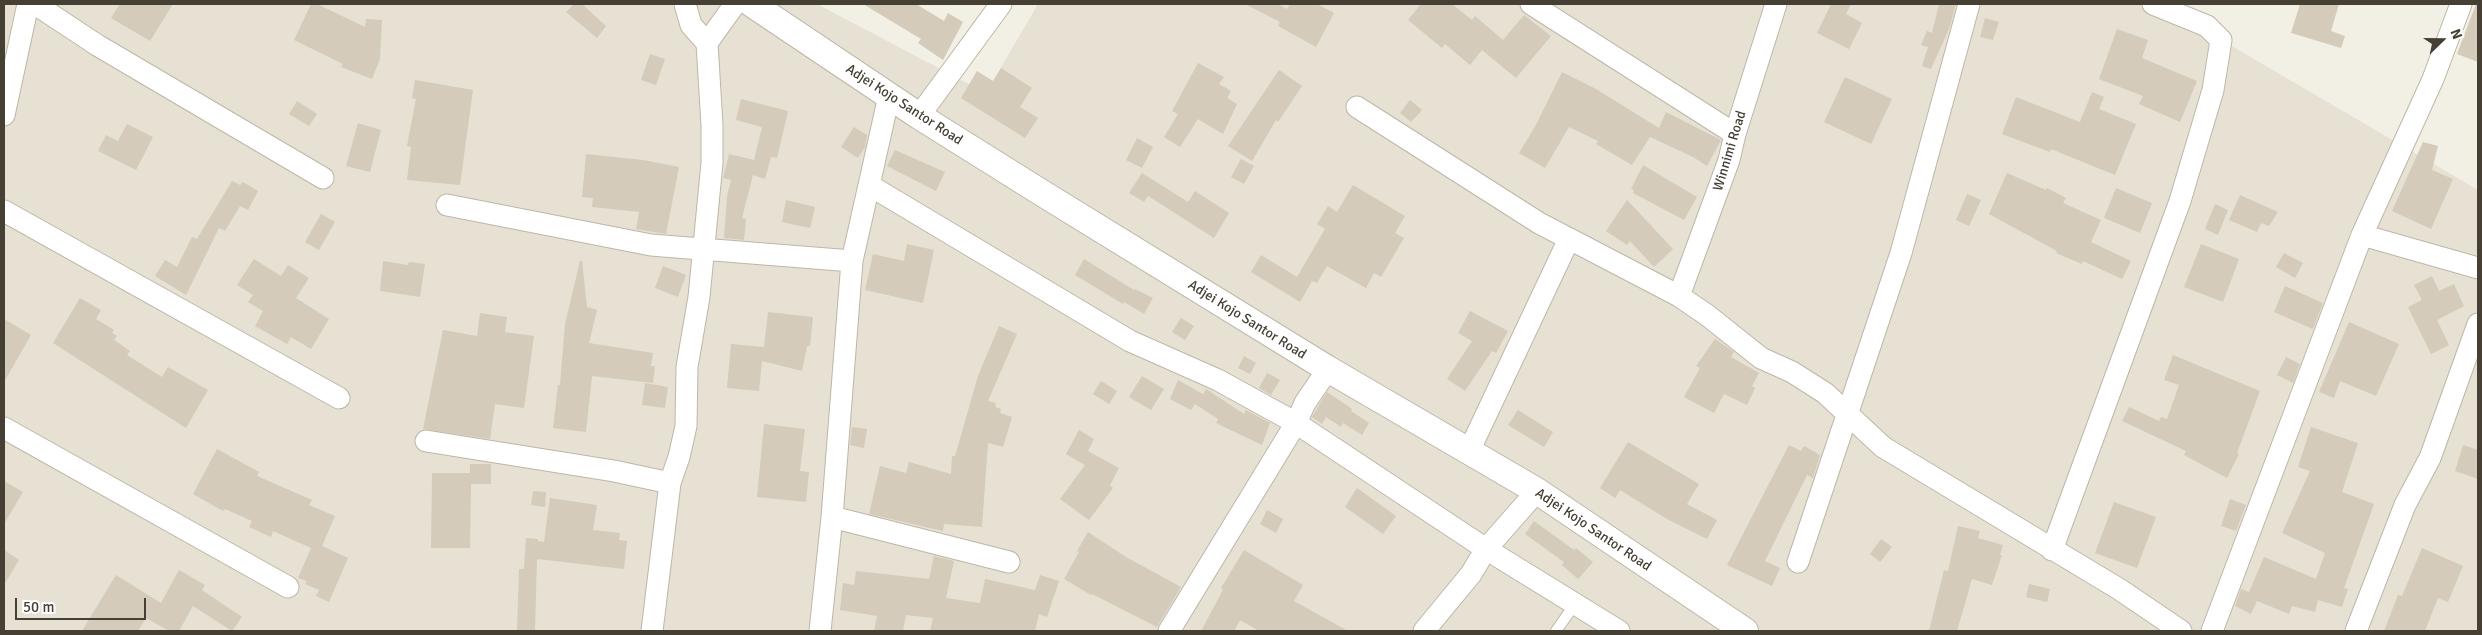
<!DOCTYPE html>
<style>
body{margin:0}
#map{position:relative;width:2482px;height:635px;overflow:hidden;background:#f2efe5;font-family:Signika,sans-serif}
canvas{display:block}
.frame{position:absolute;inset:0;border:5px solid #453f34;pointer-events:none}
.north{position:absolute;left:2417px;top:15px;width:50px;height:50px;-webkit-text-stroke:4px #fff;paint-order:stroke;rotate:68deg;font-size:14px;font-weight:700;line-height:20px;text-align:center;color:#453f34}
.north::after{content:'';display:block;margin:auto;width:18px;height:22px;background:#453f34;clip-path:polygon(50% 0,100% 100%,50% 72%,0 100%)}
.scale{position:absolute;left:15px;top:598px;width:131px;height:22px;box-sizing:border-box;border:2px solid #453f34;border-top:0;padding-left:6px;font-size:15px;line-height:18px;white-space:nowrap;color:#453f34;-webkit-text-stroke:4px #fff;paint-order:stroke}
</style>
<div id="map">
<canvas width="2482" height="635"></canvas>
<div class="frame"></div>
<div class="north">N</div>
<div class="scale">50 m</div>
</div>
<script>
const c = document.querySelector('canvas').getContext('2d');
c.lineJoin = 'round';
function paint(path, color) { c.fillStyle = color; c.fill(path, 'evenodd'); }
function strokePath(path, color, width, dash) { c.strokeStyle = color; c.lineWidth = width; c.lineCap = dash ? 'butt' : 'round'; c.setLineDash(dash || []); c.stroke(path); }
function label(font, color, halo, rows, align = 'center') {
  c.font = font + ' Signika,sans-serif'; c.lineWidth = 4.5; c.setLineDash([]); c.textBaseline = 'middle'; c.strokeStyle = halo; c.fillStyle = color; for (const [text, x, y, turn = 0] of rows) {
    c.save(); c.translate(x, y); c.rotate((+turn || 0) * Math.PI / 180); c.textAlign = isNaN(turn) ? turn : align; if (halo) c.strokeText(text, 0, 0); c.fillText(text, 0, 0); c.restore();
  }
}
paint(new Path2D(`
 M 4,4 L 817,4 L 986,93 L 1038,4 L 2160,4 L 2478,190 L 2478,631 L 4,631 Z`), '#e6e1d3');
paint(new Path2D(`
 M 120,4 L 173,4 L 150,41 L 111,18 Z
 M 311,4 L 317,4 L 365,27 L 366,19 L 382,20 L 380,59 L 372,79 L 341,67 L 343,64 L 294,40 Z
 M 574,4 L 582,4 L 606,26 L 597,38 L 566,12 Z
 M 863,4 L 916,4 L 944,21 L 948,13 L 963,22 L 943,60 L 918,43 L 921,39 Z
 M 1245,4 L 1278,4 L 1287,9 L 1290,4 L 1317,4 L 1334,13 L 1316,47 L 1278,26 L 1280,22 Z
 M 1421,4 L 1452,4 L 1472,20 L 1475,16 L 1503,40 L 1524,15 L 1551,36 L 1516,78 L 1482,50 L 1470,65 L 1445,44 L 1442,48 L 1408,20 Z
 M 1831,4 L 1851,4 L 1846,14 L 1862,23 L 1849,49 L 1817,33 Z
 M 1939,4 L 1956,4 L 1949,29 L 1931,69 L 1922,66 L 1928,47 L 1921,45 L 1927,31 L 1932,33 Z
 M 2300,4 L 2339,4 L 2331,31 L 2345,36 L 2341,48 L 2291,33 Z
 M 2476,4 L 2478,4 L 2478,62 L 2457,54 Z
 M 1985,18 L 1999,22 L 1993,40 L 1980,37 Z
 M 2117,29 L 2148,40 L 2142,58 L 2197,81 L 2180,122 L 2139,104 L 2143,96 L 2099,79 Z
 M 650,54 L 665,59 L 656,85 L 641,80 Z
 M 1198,63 L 1224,77 L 1219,84 L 1231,91 L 1227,98 L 1237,104 L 1223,134 L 1198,119 L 1180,147 L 1164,137 L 1178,114 L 1172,111 Z
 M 1001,68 L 1032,88 L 1020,107 L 1038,118 L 1025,138 L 961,98 L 977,71 L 993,81 Z
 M 1279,70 L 1302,86 L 1278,122 L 1276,120 L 1252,161 L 1228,146 Z
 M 1562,72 L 1596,89 L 1659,128 L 1666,112 L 1721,140 L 1707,166 L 1693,157 L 1650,137 L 1632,165 L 1596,144 L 1598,141 L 1569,127 L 1545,168 L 1519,153 L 1536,125 Z
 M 1845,77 L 1892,99 L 1871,144 L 1824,122 Z
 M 415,80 L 473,90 L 460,185 L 407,180 L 411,147 L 407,146 L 416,99 L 412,98 Z
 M 2092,92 L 2104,97 L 2099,109 L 2136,124 L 2115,175 L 2051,149 L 2050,152 L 2002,134 L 2016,97 L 2080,122 Z
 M 741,99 L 788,111 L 777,158 L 771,157 L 765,179 L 753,175 L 742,218 L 746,219 L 744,240 L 724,238 L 727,196 L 731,180 L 723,178 L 729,154 L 754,160 L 762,127 L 736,120 Z
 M 1410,100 L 1422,110 L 1411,122 L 1400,113 Z
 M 297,101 L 317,114 L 309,126 L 289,114 Z
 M 358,123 L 381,130 L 370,172 L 346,166 Z
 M 127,124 L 153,137 L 136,170 L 98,151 L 106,135 L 118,141 Z
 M 854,127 L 867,135 L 865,147 L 858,158 L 841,147 Z
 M 1137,138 L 1153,147 L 1142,168 L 1126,160 Z
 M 2423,142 L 2438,146 L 2432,170 L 2453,179 L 2431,229 L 2392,211 Z
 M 895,150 L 945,172 L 936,191 L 887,166 Z
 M 586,154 L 643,160 L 679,167 L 666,234 L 636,229 L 639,212 L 592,207 L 593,198 L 582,197 Z
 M 1241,159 L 1254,166 L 1244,184 L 1231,177 Z
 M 1643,165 L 1697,197 L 1684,220 L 1633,193 L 1634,190 L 1631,189 Z
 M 1142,173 L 1188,202 L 1195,191 L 1229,213 L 1214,238 L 1148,196 L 1144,202 L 1129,193 Z
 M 2007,173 L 2046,190 L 2047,188 L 2066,198 L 2063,203 L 2101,220 L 2091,242 L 2131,261 L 2122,279 L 2083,261 L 2082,264 L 2056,253 L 2057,251 L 1989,214 Z
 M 232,181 L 240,185 L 243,182 L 258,191 L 248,210 L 240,206 L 225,231 L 219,228 L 186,295 L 155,276 L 165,260 L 177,267 L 192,237 L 197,239 Z
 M 1353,185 L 1405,216 L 1395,233 L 1404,238 L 1381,277 L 1374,273 L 1366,288 L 1327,266 L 1317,283 L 1312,281 L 1300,302 L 1251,272 L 1261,255 L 1297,277 L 1325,229 L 1317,224 L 1328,206 L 1337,212 Z
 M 2116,188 L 2152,203 L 2140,233 L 2104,218 Z
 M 1967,194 L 1981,200 L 1969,226 L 1956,220 Z
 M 2240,195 L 2278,212 L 2269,226 L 2261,223 L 2257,232 L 2229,220 Z
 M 786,200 L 815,207 L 810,228 L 782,222 Z
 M 1627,200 L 1673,249 L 1654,267 L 1630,241 L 1627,245 L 1606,231 Z
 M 2215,204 L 2228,210 L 2218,235 L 2205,229 Z
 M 321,214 L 335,222 L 319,250 L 305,242 Z
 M 907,244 L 934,250 L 923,303 L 865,290 L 873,254 L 904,261 Z
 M 2201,244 L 2239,259 L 2223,302 L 2184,287 Z
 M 2284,253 L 2303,263 L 2295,278 L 2276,267 Z
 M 254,259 L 281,276 L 288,265 L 309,278 L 296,298 L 329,319 L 311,349 L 291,337 L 287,344 L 255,326 L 263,311 L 248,302 L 253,295 L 237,285 Z
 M 1084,259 L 1134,290 L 1135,289 L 1153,298 L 1144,314 L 1124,302 L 1123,304 L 1075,275 Z
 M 383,261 L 408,265 L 409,262 L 425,264 L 420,297 L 380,291 Z
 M 580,261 L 582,261 L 587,307 L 597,310 L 589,343 L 653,353 L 651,366 L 655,366 L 653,383 L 592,376 L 586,432 L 553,428 L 558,385 L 560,385 L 565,324 Z
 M 663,266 L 686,275 L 678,297 L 655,288 Z
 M 2432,276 L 2439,291 L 2454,284 L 2464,306 L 2437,320 L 2449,345 L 2431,354 L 2408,307 L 2422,300 L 2414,285 Z
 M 2285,286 L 2323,303 L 2313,329 L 2274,312 Z
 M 80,298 L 101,310 L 96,319 L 114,330 L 112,333 L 117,336 L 114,340 L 130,351 L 127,355 L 162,377 L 168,367 L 208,390 L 186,428 L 53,343 Z
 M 1470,311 L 1508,331 L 1496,353 L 1492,351 L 1465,391 L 1447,379 L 1472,341 L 1458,333 Z
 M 768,312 L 813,317 L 810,346 L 807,346 L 802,371 L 762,361 L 759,391 L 727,388 L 731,344 L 764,347 Z
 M 480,313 L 507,317 L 505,332 L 534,336 L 524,408 L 495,404 L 490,439 L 423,429 L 443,330 L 477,336 Z
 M 1181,318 L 1194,326 L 1185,340 L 1172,332 Z
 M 4,319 L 31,335 L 4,382 Z
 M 2349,322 L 2399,344 L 2376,396 L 2340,381 L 2334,398 L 2319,392 Z
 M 999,326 L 1017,334 L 988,401 L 996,403 L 995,407 L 1001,409 L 1000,413 L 1012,417 L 1003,447 L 988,443 L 982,527 L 944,524 L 943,531 L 869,514 L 880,466 L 906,473 L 909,462 L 951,474 L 952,456 L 955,456 L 978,376 Z
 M 1715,339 L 1734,352 L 1731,357 L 1759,373 L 1752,386 L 1755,388 L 1747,405 L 1724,394 L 1714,413 L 1684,397 L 1700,368 L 1696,366 Z
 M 2173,355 L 2260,391 L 2237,453 L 2239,454 L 2227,478 L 2184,455 L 2186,451 L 2122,421 L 2129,407 L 2159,421 L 2161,417 L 2167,419 L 2179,385 L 2164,380 Z
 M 1244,356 L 1256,363 L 1250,374 L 1238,368 Z
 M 2286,357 L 2300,364 L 2293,383 L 2277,375 Z
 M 1267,373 L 1280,380 L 1271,395 L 1259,388 Z
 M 1142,376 L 1164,389 L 1151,410 L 1129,397 Z
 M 1178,380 L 1203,394 L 1206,389 L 1244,414 L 1246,410 L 1270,423 L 1262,445 L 1216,423 L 1218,419 L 1195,404 L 1191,410 L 1170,399 Z
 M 1101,381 L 1117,391 L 1109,404 L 1093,394 Z
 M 645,383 L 668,387 L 665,408 L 642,405 Z
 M 1327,392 L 1352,409 L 1351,411 L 1369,423 L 1362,435 L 1343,423 L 1341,427 L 1326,417 L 1322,424 L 1312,417 Z
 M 1518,410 L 1553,432 L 1544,447 L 1508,425 Z
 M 764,424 L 805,429 L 800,471 L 809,472 L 806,502 L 757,497 Z
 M 852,427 L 867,429 L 864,448 L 850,445 Z
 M 2311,427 L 2358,443 L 2342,492 L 2374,504 L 2344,588 L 2348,589 L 2342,607 L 2318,600 L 2315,612 L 2292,606 L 2289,614 L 2257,601 L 2251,614 L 2235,606 L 2241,589 L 2249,592 L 2264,557 L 2316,579 L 2325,553 L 2282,533 L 2310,471 L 2298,467 Z
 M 1079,430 L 1094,439 L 1088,451 L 1119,468 L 1110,485 L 1113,488 L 1089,520 L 1060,499 L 1085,465 L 1066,454 Z
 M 1628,442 L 1699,484 L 1687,504 L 1717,520 L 1707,539 L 1667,519 L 1620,490 L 1615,498 L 1600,488 Z
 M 1789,445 L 1801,451 L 1804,446 L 1820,455 L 1813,478 L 1807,475 L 1765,561 L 1780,568 L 1772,586 L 1727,565 Z
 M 2463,445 L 2478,450 L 2478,479 L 2455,471 Z
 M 217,449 L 259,472 L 257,476 L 312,500 L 309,505 L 335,516 L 322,546 L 348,558 L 329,602 L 316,596 L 319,590 L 305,584 L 307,581 L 298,578 L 311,548 L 273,531 L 271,537 L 249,527 L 252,521 L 225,509 L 223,511 L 193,494 Z
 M 470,464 L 491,464 L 491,484 L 471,484 L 470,548 L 431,548 L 432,473 L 470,473 Z
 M 4,481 L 23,492 L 4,524 Z
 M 1357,488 L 1396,516 L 1383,534 L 1345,507 Z
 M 533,491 L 546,492 L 545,507 L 531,505 Z
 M 550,498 L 597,505 L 593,530 L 620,533 L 619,540 L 627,541 L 624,569 L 537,559 L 535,631 L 517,631 L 519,569 L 524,569 L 526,538 L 538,539 L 538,541 L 544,542 Z
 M 2230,499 L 2246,505 L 2236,531 L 2221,526 Z
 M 2114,502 L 2156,517 L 2137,568 L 2095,553 Z
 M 1267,510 L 1283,519 L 1276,533 L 1260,524 Z
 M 1534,521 L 1574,550 L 1576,548 L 1593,562 L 1578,579 L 1562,565 L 1564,562 L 1525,534 Z
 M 1958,526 L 1980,531 L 1978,538 L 2003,545 L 2000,555 L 2002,555 L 1992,585 L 1972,579 L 1957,631 L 1929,631 L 1944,570 L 1948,571 Z
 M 1088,532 L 1126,557 L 1181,587 L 1157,627 L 1092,594 L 1091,595 L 1064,579 L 1079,552 L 1077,551 Z
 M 1881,539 L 1892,547 L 1880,562 L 1870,554 Z
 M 2422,548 L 2463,566 L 2448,602 L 2438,598 L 2425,631 L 2384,631 L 2398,595 L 2402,596 Z
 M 4,550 L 19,560 L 4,585 Z
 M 1244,550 L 1303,585 L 1294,601 L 1348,631 L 1259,631 L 1240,620 L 1234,631 L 1201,631 L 1223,590 L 1221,588 Z
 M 934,556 L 954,561 L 946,598 L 980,603 L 985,579 L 1035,590 L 1040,575 L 1059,581 L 1047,617 L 1039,614 L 1035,631 L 930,631 L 933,618 L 906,615 L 903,631 L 874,631 L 877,616 L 840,610 L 843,583 L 854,585 L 856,571 L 929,579 Z
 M 179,570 L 205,585 L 202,590 L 242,617 L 232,631 L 193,606 L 179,631 L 169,631 L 146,618 L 138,631 L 82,631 L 116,575 L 161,603 Z
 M 2029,584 L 2050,589 L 2047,602 L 2026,597 Z`), '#d4cbba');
const service = new Path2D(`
 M 1556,631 L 1575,604`);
const minor = new Path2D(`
 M 35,4 L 97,45 L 323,178
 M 1531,4 L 1735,134
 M 707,43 L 735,4
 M 1357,107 L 1539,223 L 1679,296 L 1707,315 L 1761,358 L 1792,372 L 1825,393 L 1883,447 L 2119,589 L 2181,631
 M 4,115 L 28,4
 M 919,116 L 1001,4
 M 869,185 L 1130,341 L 1218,380 L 1296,423 L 1486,549 L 1619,631
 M 447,205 L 651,245 L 852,261
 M 4,211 L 339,398
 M 2362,235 L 2478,268
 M 1679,296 L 1729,160 L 1735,134 L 1776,4
 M 4,428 L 288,587
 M 426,441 L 614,471 L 670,483 L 679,457 L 686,426 L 687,367 L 699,297 L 712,163 L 712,125 L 707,43 L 691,25 L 685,4
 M 1469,451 L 1569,239
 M 832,517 L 1009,562
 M 2052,550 L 2180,201 L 2213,90 L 2221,40 L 2207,26 L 2153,4
 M 1798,562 L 1901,253 L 1969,4
 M 652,631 L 670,483
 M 820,631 L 832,517 L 852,261 L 889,96
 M 1169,631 L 1296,423 L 1305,403 L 1328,369
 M 1424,631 L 1471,574 L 1486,549 L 1537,491
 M 2212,631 L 2362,235 L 2433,79 L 2461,4
 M 2356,631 L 2405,505 L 2430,458 L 2478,324`);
const tertiary = new Path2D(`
 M 752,4 L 919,116 L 1042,193 L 1328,369 L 1537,491 L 1745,631`);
strokePath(service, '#beb7a7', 12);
strokePath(minor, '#beb7a7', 23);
strokePath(tertiary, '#beb7a7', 28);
strokePath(service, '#fff', 10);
strokePath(minor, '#fff', 21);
strokePath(tertiary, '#fff', 26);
label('14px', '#453f34', '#fff', [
 ["Adjei Kojo Santor Road",904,105,33],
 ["Winnimi Road",1730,151,-73],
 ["Adjei Kojo Santor Road",1247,320,32],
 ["Adjei Kojo Santor Road",1593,530,34]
]);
</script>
